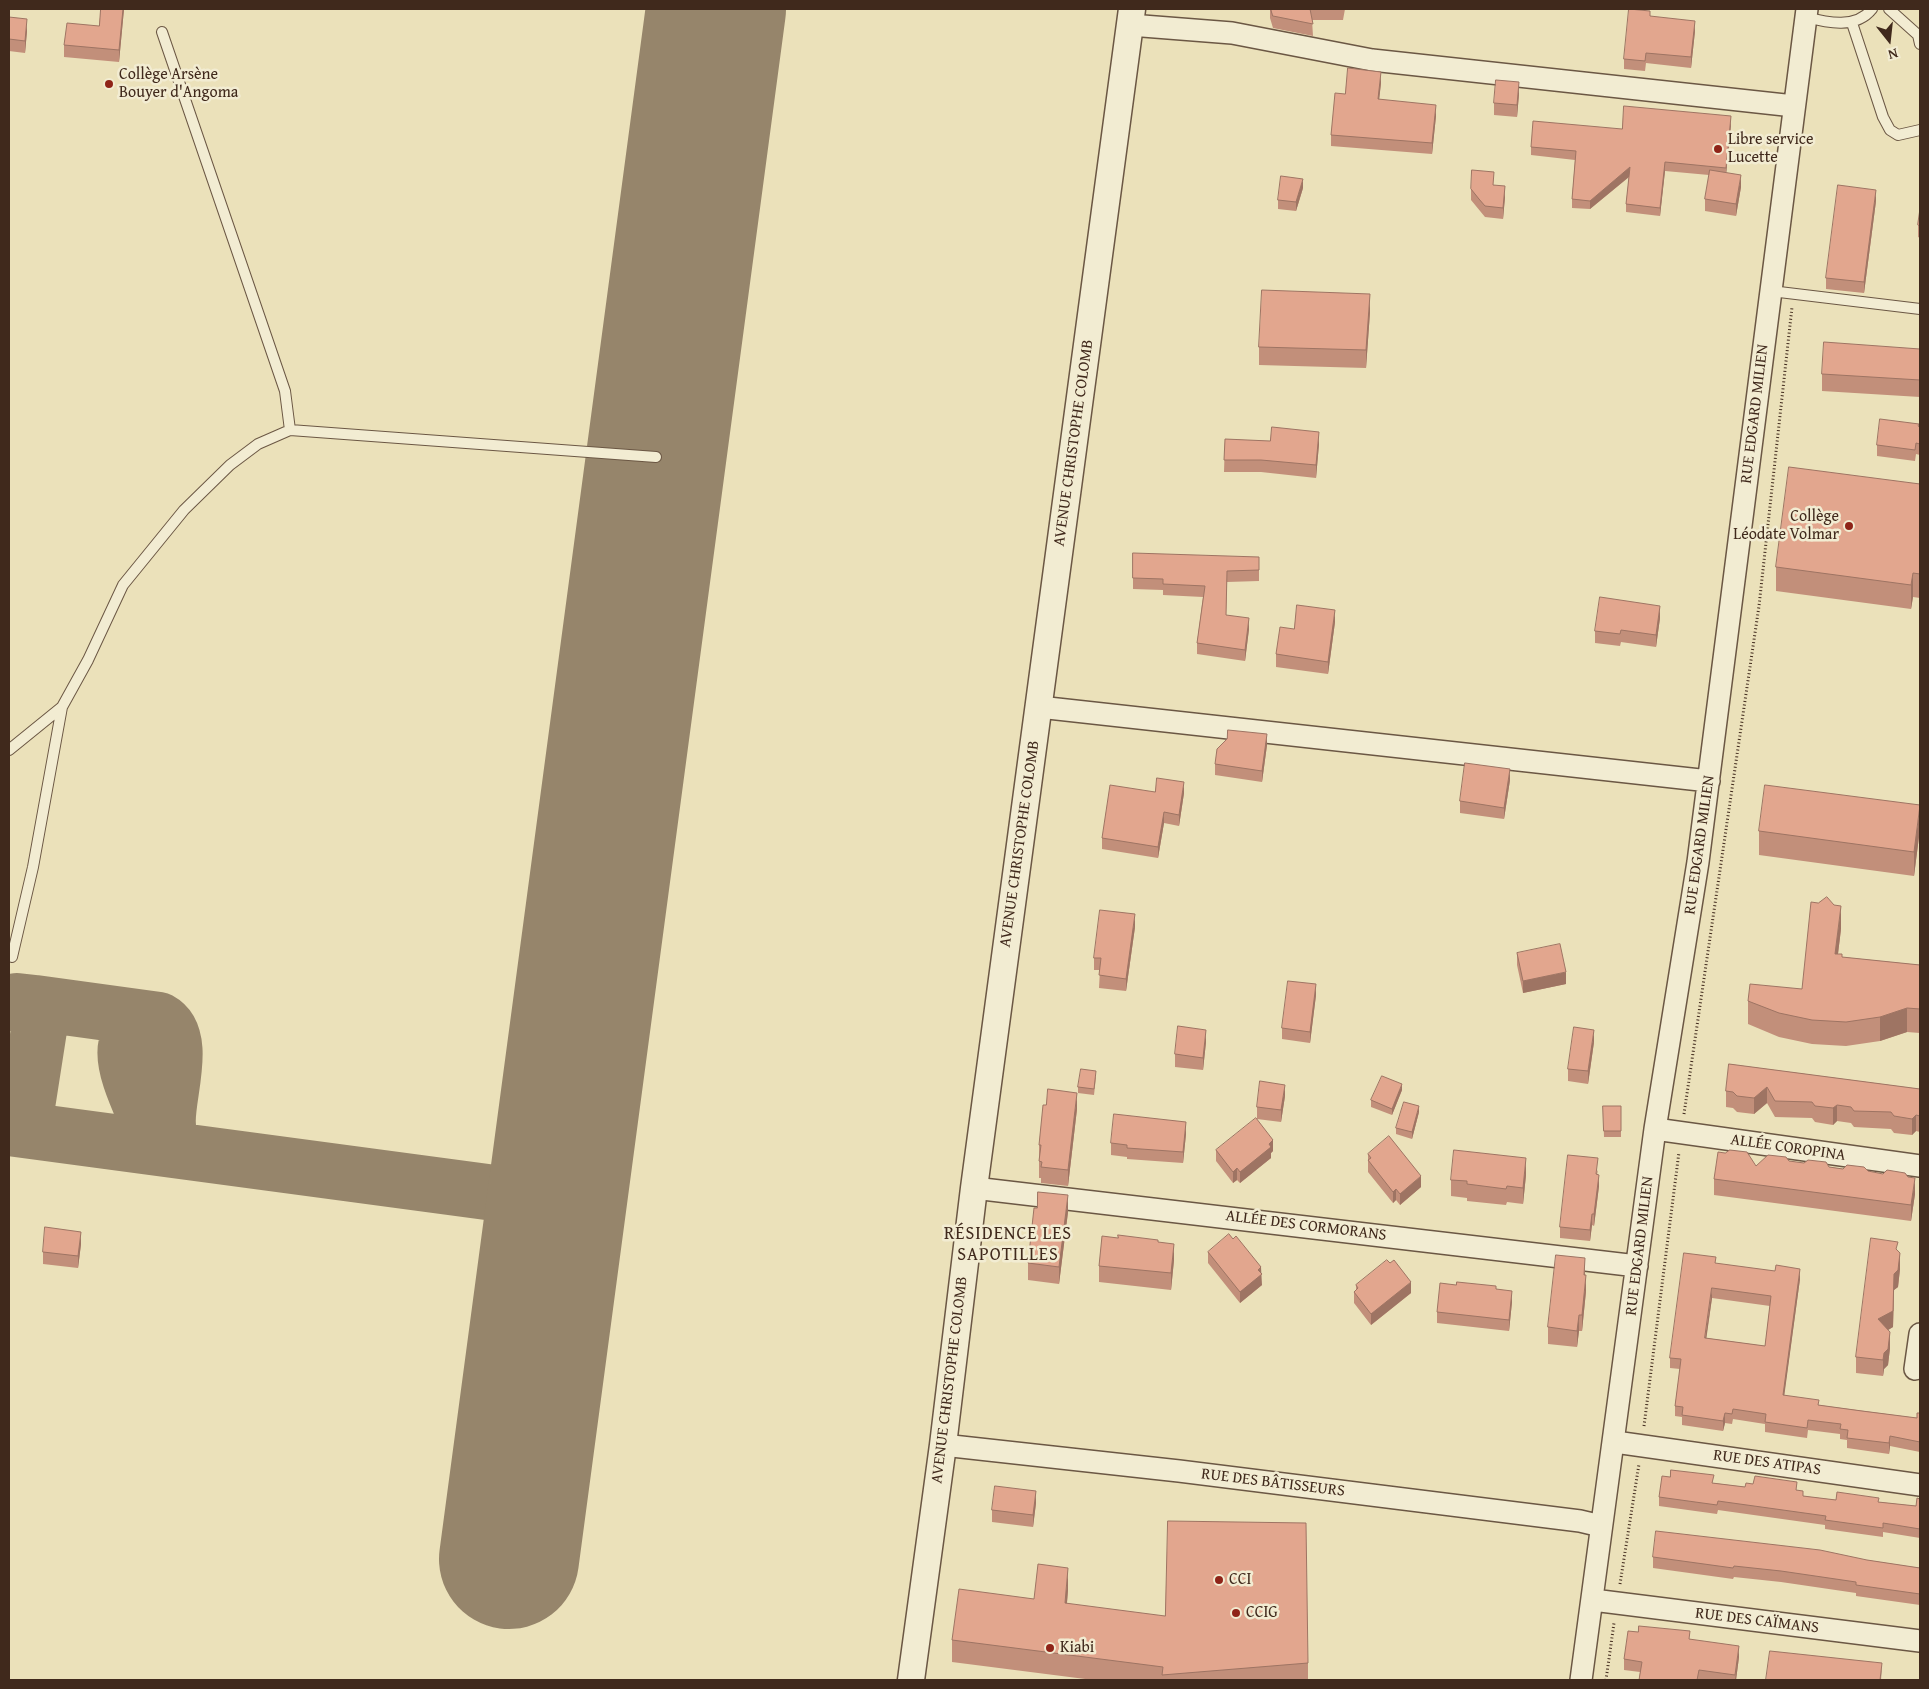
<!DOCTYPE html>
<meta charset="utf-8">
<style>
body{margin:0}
#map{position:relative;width:1929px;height:1689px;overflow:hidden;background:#ebe1ba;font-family:"Gentium Book Plus",serif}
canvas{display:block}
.frame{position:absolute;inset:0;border:10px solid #40291c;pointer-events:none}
.north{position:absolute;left:1864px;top:15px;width:50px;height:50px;-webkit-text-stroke:4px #f2ecd2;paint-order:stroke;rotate:164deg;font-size:14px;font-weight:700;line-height:20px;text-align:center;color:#40291c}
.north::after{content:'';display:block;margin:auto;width:18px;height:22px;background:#40291c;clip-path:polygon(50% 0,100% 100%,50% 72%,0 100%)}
</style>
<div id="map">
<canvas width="1929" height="1689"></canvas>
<div class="frame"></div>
<div class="north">N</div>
</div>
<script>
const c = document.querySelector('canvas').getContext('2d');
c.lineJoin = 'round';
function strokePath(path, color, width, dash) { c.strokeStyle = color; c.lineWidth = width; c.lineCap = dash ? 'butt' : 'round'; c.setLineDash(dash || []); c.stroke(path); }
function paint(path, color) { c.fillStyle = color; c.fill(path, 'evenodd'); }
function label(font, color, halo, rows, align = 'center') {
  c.font = font + ' "Gentium Book Plus",serif'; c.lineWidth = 5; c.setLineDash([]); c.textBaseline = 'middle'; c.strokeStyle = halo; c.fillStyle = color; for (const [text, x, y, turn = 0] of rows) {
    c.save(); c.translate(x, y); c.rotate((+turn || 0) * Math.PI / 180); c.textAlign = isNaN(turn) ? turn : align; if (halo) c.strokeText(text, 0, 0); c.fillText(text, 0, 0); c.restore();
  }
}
strokePath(new Path2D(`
 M 9,1003 L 17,1001 L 35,1003 L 41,1017 L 26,1113 L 30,1125 L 35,1131
 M 35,1003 L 159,1020 C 190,1037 165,1097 168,1126 C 168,1135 174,1143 178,1150
 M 149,1019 C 140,1025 129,1034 126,1046 C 121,1068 144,1111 152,1132
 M 9,1128 L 502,1194 C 542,1212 545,1234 547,1275
 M 502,1194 C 538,1184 546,1175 565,1143
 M 509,1559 C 500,1561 487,1564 481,1553 C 468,1530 508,1487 521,1469`), '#96856b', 56);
strokePath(new Path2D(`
 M 509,1559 L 716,9`), '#96856b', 140);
const service = new Path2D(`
 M 1889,9 L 1918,35 L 1920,44
 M 1806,17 C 1828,23 1856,29 1872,9
 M 1852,23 L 1883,117 L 1890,130 L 1898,135 L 1920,130
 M 162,32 L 285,391 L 290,430
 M 1771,291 L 1920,309
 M 9,750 L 62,707 L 88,660 L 123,585 L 184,510 L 230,465 L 258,444 L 290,430 L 656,457
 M 12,957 L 33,867 L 62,707`);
const minor = new Path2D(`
 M 1130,25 L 1232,33 L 1372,60 L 1794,106
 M 1039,707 L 1709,781
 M 1655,1129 L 1920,1166
 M 974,1188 L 1637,1266
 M 1915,1369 L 1920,1334
 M 1615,1442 L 1920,1485
 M 943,1445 L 1179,1471 L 1580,1521 L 1601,1526
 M 1593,1600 L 1920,1641
 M 1581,1680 L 1655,1129 L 1698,862 L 1807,9`);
const tertiary = new Path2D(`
 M 911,1680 L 943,1445 L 974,1188 L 1132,9`);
strokePath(service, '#6b5744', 12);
strokePath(minor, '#6b5744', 24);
strokePath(tertiary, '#6b5744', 29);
strokePath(new Path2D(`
 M 1684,1114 L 1759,606 L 1792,307
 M 1644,1426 L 1679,1152
 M 1620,1584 L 1639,1464
 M 1606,1680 L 1614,1623`), '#40291c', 3, [1, 2.5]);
strokePath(service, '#f2ecd2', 10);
strokePath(minor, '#f2ecd2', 21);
strokePath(tertiary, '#f2ecd2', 26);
paint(new Path2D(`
 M 101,9 L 124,9 L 119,62 L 64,57 L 64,45 L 99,26 Z
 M 1270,9 L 1345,9 L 1343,20 L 1312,20 L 1313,36 L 1273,28 L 1270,18 Z
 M 9,17 L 27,31 L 25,53 L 9,51 Z
 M 1695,31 L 1691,68 L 1646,63 L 1645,71 L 1624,69 L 1624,59 Z
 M 1381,83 L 1379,99 L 1436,116 L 1432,154 L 1331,146 L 1331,135 L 1345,94 Z
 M 1519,94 L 1517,117 L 1494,115 L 1494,103 Z
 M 1731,124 L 1726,173 L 1741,187 L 1736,216 L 1705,211 L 1705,199 L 1709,175 L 1665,171 L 1660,216 L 1626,212 L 1626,204 L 1629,177 L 1590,209 L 1572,208 L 1572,199 L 1575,160 L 1531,155 L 1531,147 L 1622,129 Z
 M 1494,185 L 1505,197 L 1503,219 L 1485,217 L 1471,200 L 1471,189 Z
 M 1303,188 L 1296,211 L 1278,209 L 1278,200 Z
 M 1876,201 L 1864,293 L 1826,289 L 1826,278 Z
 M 1920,209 L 1920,238 L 1918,237 L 1918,225 Z
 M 1370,312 L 1366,368 L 1259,365 L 1259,347 Z
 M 1920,349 L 1920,397 L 1822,391 L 1822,374 Z
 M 1919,426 L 1920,427 L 1920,455 L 1916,454 L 1915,461 L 1877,456 L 1877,445 Z
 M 1225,439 L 1319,444 L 1316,478 L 1261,472 L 1224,472 Z
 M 1920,484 L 1920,598 L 1913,597 L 1911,609 L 1776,591 L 1776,567 Z
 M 1259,557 L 1259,581 L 1227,582 L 1226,615 L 1249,629 L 1245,661 L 1197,654 L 1197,643 L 1203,597 L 1163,595 L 1163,590 L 1133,589 L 1133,578 Z
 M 1660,618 L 1656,647 L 1621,642 L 1620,646 L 1595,643 L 1595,631 Z
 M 1335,622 L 1328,674 L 1276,667 L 1276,654 L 1294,629 Z
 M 1267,745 L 1262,782 L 1215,775 L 1215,764 Z
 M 1510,780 L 1504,819 L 1460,813 L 1460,801 Z
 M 1155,792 L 1184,793 L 1179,826 L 1164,823 L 1158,858 L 1102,849 L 1102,838 Z
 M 1920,829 L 1914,876 L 1759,855 L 1759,831 Z
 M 1135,927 L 1126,991 L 1099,988 L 1100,970 L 1094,970 L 1094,958 Z
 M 1841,929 L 1838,954 L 1842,957 L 1920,965 L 1920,1033 L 1907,1032 L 1880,1041 L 1846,1046 L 1812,1044 L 1779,1037 L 1748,1024 L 1748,1001 L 1802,989 Z
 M 1517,953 L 1566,984 L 1523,993 L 1517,965 Z
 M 1316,995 L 1310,1043 L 1282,1039 L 1282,1028 Z
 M 1206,1042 L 1203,1070 L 1175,1067 L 1175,1054 Z
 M 1594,1042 L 1588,1084 L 1568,1081 L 1568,1069 Z
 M 1729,1064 L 1920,1089 L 1920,1132 L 1916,1131 L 1912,1135 L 1894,1133 L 1891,1129 L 1854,1127 L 1851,1123 L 1837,1121 L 1833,1125 L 1815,1122 L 1812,1118 L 1775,1117 L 1767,1103 L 1754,1114 L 1737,1112 L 1733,1108 L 1726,1107 L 1726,1091 Z
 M 1096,1077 L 1094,1095 L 1078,1093 L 1078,1087 Z
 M 1402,1090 L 1392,1115 L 1371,1107 L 1371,1100 Z
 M 1285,1096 L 1281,1122 L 1257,1119 L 1257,1107 Z
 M 1603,1106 L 1621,1131 L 1621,1137 L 1604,1137 Z
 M 1077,1109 L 1068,1186 L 1041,1183 L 1041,1178 L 1039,1178 L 1039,1145 Z
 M 1419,1112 L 1412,1139 L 1396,1134 L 1396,1128 Z
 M 1186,1134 L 1183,1163 L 1127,1159 L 1127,1157 L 1111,1155 L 1111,1143 Z
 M 1216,1150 L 1273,1151 L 1271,1153 L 1271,1158 L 1240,1183 L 1237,1180 L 1233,1183 L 1216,1161 Z
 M 1368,1154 L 1421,1187 L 1400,1205 L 1396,1200 L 1393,1203 L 1368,1172 Z
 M 1789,1161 L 1843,1169 L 1868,1171 L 1915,1194 L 1911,1221 L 1714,1195 L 1714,1179 L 1756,1166 Z
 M 1598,1170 L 1597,1175 L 1599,1186 L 1594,1226 L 1592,1225 L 1590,1241 L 1560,1238 L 1560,1227 Z
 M 1526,1175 L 1523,1204 L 1507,1202 L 1506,1205 L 1467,1201 L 1467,1198 L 1451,1196 L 1451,1180 Z
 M 1068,1212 L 1059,1284 L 1028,1280 L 1028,1263 Z
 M 1158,1242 L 1174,1260 L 1171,1290 L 1099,1282 L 1099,1266 Z
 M 81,1244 L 78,1268 L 43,1264 L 43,1252 Z
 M 1898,1250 L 1900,1269 L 1898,1287 L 1894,1290 L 1893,1327 L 1888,1330 L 1890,1348 L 1888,1365 L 1884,1369 L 1883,1376 L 1856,1373 L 1856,1357 Z
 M 1208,1252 L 1262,1285 L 1240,1303 L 1208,1263 Z
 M 1390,1263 L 1411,1293 L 1371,1325 L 1354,1303 L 1354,1292 L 1356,1290 L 1356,1285 Z
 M 1716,1264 L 1800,1279 L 1784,1395 L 1819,1405 L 1917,1418 L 1920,1413 L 1920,1452 L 1890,1446 L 1889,1454 L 1847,1448 L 1847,1440 L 1840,1439 L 1840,1434 L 1808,1430 L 1807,1438 L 1765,1432 L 1765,1424 L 1733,1419 L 1732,1424 L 1725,1423 L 1723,1431 L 1682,1425 L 1682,1417 L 1675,1416 L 1675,1406 L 1680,1369 L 1670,1368 L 1670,1358 ZM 1712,1298 L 1770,1306 L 1765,1346 L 1706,1338 Z
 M 1456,1285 L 1496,1289 L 1512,1302 L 1509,1331 L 1437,1323 L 1437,1312 Z
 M 1586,1291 L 1582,1331 L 1579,1331 L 1577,1347 L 1548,1344 L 1548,1327 Z
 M 1714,1483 L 1745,1487 L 1797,1490 L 1803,1496 L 1836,1500 L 1879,1502 L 1916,1506 L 1920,1499 L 1920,1538 L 1883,1532 L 1883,1537 L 1825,1529 L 1825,1525 L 1718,1510 L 1717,1514 L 1659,1506 L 1659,1497 Z
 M 1036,1503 L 1033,1527 L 992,1522 L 992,1510 Z
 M 1653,1557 L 1867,1560 L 1920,1568 L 1920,1605 L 1856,1596 L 1856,1593 L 1781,1582 L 1734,1577 L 1733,1579 L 1653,1568 Z
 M 1068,1590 L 1067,1603 L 1308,1663 L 1308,1680 L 1093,1680 L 952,1662 L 952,1640 L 1034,1599 Z
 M 1690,1639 L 1739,1657 L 1736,1680 L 1639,1680 L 1640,1672 L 1624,1670 L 1624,1659 Z`), '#c28f7a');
paint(new Path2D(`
 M 123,9 L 124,9 L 119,62 L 119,50 Z
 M 27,19 L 27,31 L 25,53 L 25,41 Z
 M 1695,21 L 1695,31 L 1691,68 L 1691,57 Z
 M 1381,72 L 1381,83 L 1378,110 L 1378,99 Z
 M 1519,82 L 1519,94 L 1517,117 L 1517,105 Z
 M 1436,105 L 1436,116 L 1432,154 L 1432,143 Z
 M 1731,116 L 1731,124 L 1726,176 L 1726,168 Z
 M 1665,162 L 1665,171 L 1660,216 L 1660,208 Z
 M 1630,167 L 1630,176 L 1590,209 L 1590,201 Z
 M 1741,175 L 1741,187 L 1736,216 L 1736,204 Z
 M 1303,179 L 1303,188 L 1296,211 L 1296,202 Z
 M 1505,186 L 1505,197 L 1503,219 L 1503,208 Z
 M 1876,190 L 1876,201 L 1864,293 L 1864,282 Z
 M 1370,294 L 1370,312 L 1366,368 L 1366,350 Z
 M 1319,432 L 1319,444 L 1316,478 L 1316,465 Z
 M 1913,573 L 1913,597 L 1911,609 L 1911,585 Z
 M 1660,606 L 1660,618 L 1656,647 L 1656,635 Z
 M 1335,610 L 1335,622 L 1328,674 L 1328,662 Z
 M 1249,618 L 1249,629 L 1245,661 L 1245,650 Z
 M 1267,734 L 1267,745 L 1262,782 L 1262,771 Z
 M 1510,769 L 1510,780 L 1504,819 L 1504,808 Z
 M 1184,782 L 1184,793 L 1179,826 L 1179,815 Z
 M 1920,805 L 1920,829 L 1914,876 L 1914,852 Z
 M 1164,812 L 1164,823 L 1158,858 L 1158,847 Z
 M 1841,906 L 1841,929 L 1835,978 L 1835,954 Z
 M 1135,914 L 1135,927 L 1126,991 L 1126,979 Z
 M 1566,972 L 1566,984 L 1523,993 L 1523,981 Z
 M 1316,984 L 1316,995 L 1310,1043 L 1310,1032 Z
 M 1907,1008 L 1907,1032 L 1880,1041 L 1880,1017 Z
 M 1206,1030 L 1206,1042 L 1203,1070 L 1203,1058 Z
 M 1594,1030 L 1594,1042 L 1588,1084 L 1588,1071 Z
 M 1402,1084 L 1402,1090 L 1392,1115 L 1392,1109 Z
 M 1285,1085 L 1285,1096 L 1281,1122 L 1281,1110 Z
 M 1767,1087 L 1767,1103 L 1754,1114 L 1754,1098 Z
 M 1077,1093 L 1077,1109 L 1068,1186 L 1068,1170 Z
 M 1837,1105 L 1837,1121 L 1833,1125 L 1833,1108 Z
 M 1419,1106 L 1419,1112 L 1412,1139 L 1412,1132 Z
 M 1916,1115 L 1916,1131 L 1912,1135 L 1912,1119 Z
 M 1186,1122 L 1186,1134 L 1183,1163 L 1183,1152 Z
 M 1273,1140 L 1273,1151 L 1271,1153 L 1271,1158 L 1240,1183 L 1240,1172 Z
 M 1526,1158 L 1526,1175 L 1523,1204 L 1523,1188 Z
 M 1237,1168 L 1237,1180 L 1233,1183 L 1233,1172 Z
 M 1599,1175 L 1599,1186 L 1594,1226 L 1594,1214 Z
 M 1421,1176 L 1421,1187 L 1400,1205 L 1400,1194 Z
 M 1915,1178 L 1915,1194 L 1911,1221 L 1911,1205 Z
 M 1396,1189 L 1396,1200 L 1393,1203 L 1393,1192 Z
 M 1068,1195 L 1068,1212 L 1059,1284 L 1059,1267 Z
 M 1592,1214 L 1592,1225 L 1590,1241 L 1590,1230 Z
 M 81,1232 L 81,1244 L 78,1268 L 78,1256 Z
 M 1174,1244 L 1174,1260 L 1171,1290 L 1171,1273 Z
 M 1900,1253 L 1900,1269 L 1898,1287 L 1894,1290 L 1893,1327 L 1878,1336 L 1878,1319 L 1894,1274 Z
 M 1585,1258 L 1585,1275 L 1584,1275 Z
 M 1261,1267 L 1262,1285 L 1240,1303 L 1240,1292 Z
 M 1800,1269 L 1800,1279 L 1783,1405 L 1783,1395 Z
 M 1586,1275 L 1586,1291 L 1582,1331 L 1582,1315 Z
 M 1411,1282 L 1411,1293 L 1371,1325 L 1371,1314 Z
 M 1712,1288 L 1712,1298 L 1705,1348 L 1705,1338 Z
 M 1512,1291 L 1512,1302 L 1509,1331 L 1509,1320 Z
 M 1579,1315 L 1579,1331 L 1577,1347 L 1577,1331 Z
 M 1890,1332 L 1890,1348 L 1888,1365 L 1884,1369 L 1883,1376 L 1883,1360 L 1884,1353 Z
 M 1725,1413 L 1725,1423 L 1723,1431 L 1723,1421 Z
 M 1890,1436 L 1890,1446 L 1889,1454 L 1889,1443 Z
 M 1036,1491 L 1036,1503 L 1033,1527 L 1033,1515 Z
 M 1068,1568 L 1068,1590 L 1065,1625 L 1065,1603 Z
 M 1739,1646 L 1739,1657 L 1736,1680 L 1735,1680 Z
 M 1882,1663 L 1881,1680 L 1880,1680 Z`), '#9e7463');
const building = new Path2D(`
 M 101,9 L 123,9 L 119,50 L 64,45 L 67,23 L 99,26 Z
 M 1271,9 L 1310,9 L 1313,24 L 1273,16 Z
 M 1629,9 L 1650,11 L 1650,16 L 1695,21 L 1691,57 L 1646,53 L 1645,61 L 1624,59 Z
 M 9,17 L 27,19 L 25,41 L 9,39 Z
 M 1348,68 L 1381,72 L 1378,99 L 1436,105 L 1432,143 L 1331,135 L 1335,93 L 1345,94 Z
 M 1496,80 L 1519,82 L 1517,105 L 1494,103 Z
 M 1624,106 L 1731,116 L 1726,168 L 1665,162 L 1660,208 L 1626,204 L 1630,167 L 1590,201 L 1572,199 L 1576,151 L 1531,147 L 1533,121 L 1622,129 Z
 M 1472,170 L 1494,172 L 1493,185 L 1505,186 L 1503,208 L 1485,206 L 1479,199 L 1471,189 Z
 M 1710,170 L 1741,175 L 1736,204 L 1705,199 Z
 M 1281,176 L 1303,179 L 1296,202 L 1278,200 Z
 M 1838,185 L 1876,190 L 1864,282 L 1826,278 Z
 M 1920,209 L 1920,226 L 1918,225 Z
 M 1262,290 L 1370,294 L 1366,350 L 1259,347 Z
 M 1824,342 L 1920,349 L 1920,380 L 1822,374 Z
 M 1880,419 L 1919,424 L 1918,426 L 1920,427 L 1920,444 L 1916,443 L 1915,450 L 1877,445 Z
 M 1272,427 L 1319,432 L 1316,465 L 1261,460 L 1224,460 L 1225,439 L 1270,441 Z
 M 1789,467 L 1920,484 L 1920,574 L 1913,573 L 1911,585 L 1776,567 Z
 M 1133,553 L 1259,557 L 1259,570 L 1227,571 L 1226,615 L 1249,618 L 1245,650 L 1197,643 L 1205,586 L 1163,584 L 1163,579 L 1133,578 Z
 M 1600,597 L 1660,606 L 1656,635 L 1621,630 L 1620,634 L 1595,631 Z
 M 1297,605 L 1335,610 L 1328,662 L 1276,654 L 1280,627 L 1294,629 Z
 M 1228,730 L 1267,734 L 1262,771 L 1215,764 L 1217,749 L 1227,739 Z
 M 1465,763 L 1510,769 L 1504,808 L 1460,801 Z
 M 1157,778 L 1184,782 L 1179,815 L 1164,812 L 1158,847 L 1102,838 L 1110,785 L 1155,792 Z
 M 1765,785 L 1920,805 L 1914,852 L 1759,831 Z
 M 1827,897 L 1834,905 L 1841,906 L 1835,954 L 1842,954 L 1842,957 L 1920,965 L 1920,1009 L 1907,1008 L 1880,1017 L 1846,1022 L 1812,1020 L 1779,1013 L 1748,1001 L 1750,984 L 1802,989 L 1811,902 L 1818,903 Z
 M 1100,910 L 1135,914 L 1126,979 L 1099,975 L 1101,958 L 1094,958 Z
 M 1560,944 L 1566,972 L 1523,981 L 1517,953 Z
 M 1288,981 L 1316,984 L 1310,1032 L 1282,1028 Z
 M 1178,1026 L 1206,1030 L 1203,1058 L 1175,1054 Z
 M 1574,1027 L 1594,1030 L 1588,1071 L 1568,1069 Z
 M 1729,1064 L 1920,1089 L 1920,1116 L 1916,1115 L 1912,1119 L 1894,1116 L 1891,1112 L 1854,1111 L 1851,1107 L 1837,1105 L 1833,1108 L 1815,1106 L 1812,1102 L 1775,1101 L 1767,1087 L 1754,1098 L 1737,1096 L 1733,1092 L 1726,1091 Z
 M 1081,1069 L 1096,1071 L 1094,1089 L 1078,1087 Z
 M 1382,1076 L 1402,1084 L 1392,1109 L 1371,1100 Z
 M 1260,1081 L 1285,1085 L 1281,1110 L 1257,1107 Z
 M 1048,1089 L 1077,1093 L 1068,1170 L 1041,1167 L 1042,1162 L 1039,1161 L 1041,1145 L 1039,1145 L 1043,1105 L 1046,1105 Z
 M 1404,1102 L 1419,1106 L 1412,1132 L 1396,1128 Z
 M 1603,1106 L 1621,1106 L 1621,1131 L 1604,1131 Z
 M 1114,1114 L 1186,1122 L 1183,1152 L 1127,1148 L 1127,1145 L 1111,1143 Z
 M 1256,1118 L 1273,1140 L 1269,1144 L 1271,1147 L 1240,1172 L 1237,1168 L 1233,1172 L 1216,1150 Z
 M 1389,1136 L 1421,1176 L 1400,1194 L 1396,1189 L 1393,1192 L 1368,1160 L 1371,1158 L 1368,1154 Z
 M 1454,1150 L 1526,1158 L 1523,1188 L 1507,1186 L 1506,1189 L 1467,1184 L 1467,1181 L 1451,1180 Z
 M 1730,1150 L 1747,1152 L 1756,1166 L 1768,1155 L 1786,1157 L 1789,1161 L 1804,1163 L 1808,1160 L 1826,1162 L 1829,1167 L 1843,1169 L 1847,1165 L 1864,1167 L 1868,1171 L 1883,1174 L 1887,1170 L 1905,1173 L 1908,1177 L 1915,1178 L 1911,1205 L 1714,1179 L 1718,1152 L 1725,1153 Z
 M 1568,1155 L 1598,1158 L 1596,1174 L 1599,1175 L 1594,1214 L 1592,1214 L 1590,1230 L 1560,1227 Z
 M 1038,1192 L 1068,1195 L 1059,1267 L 1028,1263 L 1034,1208 L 1037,1208 Z
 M 45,1227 L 81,1232 L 78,1256 L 43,1252 Z
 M 1229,1234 L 1233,1239 L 1236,1236 L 1261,1267 L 1258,1270 L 1262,1274 L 1240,1292 L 1208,1252 Z
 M 1118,1235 L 1158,1240 L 1158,1242 L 1174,1244 L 1171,1273 L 1099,1266 L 1102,1236 L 1118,1238 Z
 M 1871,1238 L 1898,1242 L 1896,1249 L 1900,1253 L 1898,1270 L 1894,1274 L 1893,1311 L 1878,1319 L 1890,1332 L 1888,1349 L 1884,1353 L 1883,1360 L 1856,1357 Z
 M 1684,1253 L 1716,1257 L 1715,1263 L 1775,1271 L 1776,1265 L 1800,1269 L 1783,1395 L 1819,1400 L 1818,1405 L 1862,1411 L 1917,1418 L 1917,1413 L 1920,1413 L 1920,1442 L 1890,1436 L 1889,1443 L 1847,1438 L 1848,1430 L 1840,1429 L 1841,1424 L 1808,1420 L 1807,1428 L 1765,1422 L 1766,1414 L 1733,1409 L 1732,1414 L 1725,1413 L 1723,1421 L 1682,1415 L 1683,1407 L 1675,1406 L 1681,1359 L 1670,1358 ZM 1712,1288 L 1771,1296 L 1765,1346 L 1705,1338 Z
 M 1556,1255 L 1585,1258 L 1584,1275 L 1586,1275 L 1582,1315 L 1579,1315 L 1577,1331 L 1548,1327 Z
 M 1387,1260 L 1390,1263 L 1394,1260 L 1411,1282 L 1371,1314 L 1354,1292 L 1358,1288 L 1356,1285 Z
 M 1457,1282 L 1496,1286 L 1496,1289 L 1512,1291 L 1509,1320 L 1437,1312 L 1440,1283 L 1456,1285 Z
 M 1671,1470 L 1714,1475 L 1712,1483 L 1745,1487 L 1746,1483 L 1753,1484 L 1755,1476 L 1797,1482 L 1796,1490 L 1803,1491 L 1803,1496 L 1836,1500 L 1837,1492 L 1879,1498 L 1878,1502 L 1916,1506 L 1917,1498 L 1920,1499 L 1920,1529 L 1883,1523 L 1883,1528 L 1825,1520 L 1826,1516 L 1718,1501 L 1717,1505 L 1659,1497 L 1662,1476 L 1670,1477 Z
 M 995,1486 L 1036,1491 L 1033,1515 L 992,1510 Z
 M 1168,1521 L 1306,1523 L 1308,1663 L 1162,1675 L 1163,1667 L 952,1640 L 959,1589 L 1034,1599 L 1038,1564 L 1068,1568 L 1065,1603 L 1165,1616 Z
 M 1656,1531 L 1820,1550 L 1867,1560 L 1920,1568 L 1920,1594 L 1856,1585 L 1856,1582 L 1781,1571 L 1734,1566 L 1733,1568 L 1653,1557 Z
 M 1639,1626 L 1690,1631 L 1689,1639 L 1739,1646 L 1735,1675 L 1699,1670 L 1697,1680 L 1639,1680 L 1642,1662 L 1624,1659 L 1628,1631 L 1638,1632 Z
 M 1770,1651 L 1882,1663 L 1880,1680 L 1766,1680 Z`);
paint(building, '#e2a68e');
strokePath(building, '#9e7463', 1);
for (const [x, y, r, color] of [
 [109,84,5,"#8f2418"],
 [1718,149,5,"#8f2418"],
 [1849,526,5,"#8f2418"],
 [1219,1580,5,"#8f2418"],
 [1236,1613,5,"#8f2418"],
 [1050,1648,5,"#8f2418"]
]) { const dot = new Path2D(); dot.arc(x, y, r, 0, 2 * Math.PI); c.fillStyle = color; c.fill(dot); strokePath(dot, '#f2ecd2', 2); }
label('16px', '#40291c', '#f2ecd2', [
 ["Collège Arsène",119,75],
 ["Bouyer d'Angoma",119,93],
 ["Libre service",1728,140],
 ["Lucette",1728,158],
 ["Collège",1839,517,"right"],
 ["Léodate Volmar",1839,535,"right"],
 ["CCI",1229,1580],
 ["CCIG",1246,1613],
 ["Kiabi",1060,1648]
], 'left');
label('16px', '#40291c', '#f2ecd2', [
 ["RUE EDGARD MILIEN",1755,414,-83],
 ["AVENUE CHRISTOPHE COLOMB",1074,443,-82],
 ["AVENUE CHRISTOPHE COLOMB",1020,844,-82],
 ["RUE EDGARD MILIEN",1700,845,-82],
 ["ALLÉE COROPINA",1788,1148,8],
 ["ALLÉE DES CORMORANS",1306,1226,7],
 ["RUE EDGARD MILIEN",1640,1246,-83],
 ["AVENUE CHRISTOPHE COLOMB",950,1380,-83],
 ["RUE DES ATIPAS",1767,1463,8],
 ["RUE DES BÂTISSEURS",1273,1483,7],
 ["RUE DES CAÏMANS",1757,1621,7]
]);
c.letterSpacing = '1px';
label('18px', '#40291c', '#f2ecd2', [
 ["RÉSIDENCE LES",1008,1234],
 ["SAPOTILLES",1008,1255]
]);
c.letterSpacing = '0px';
</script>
